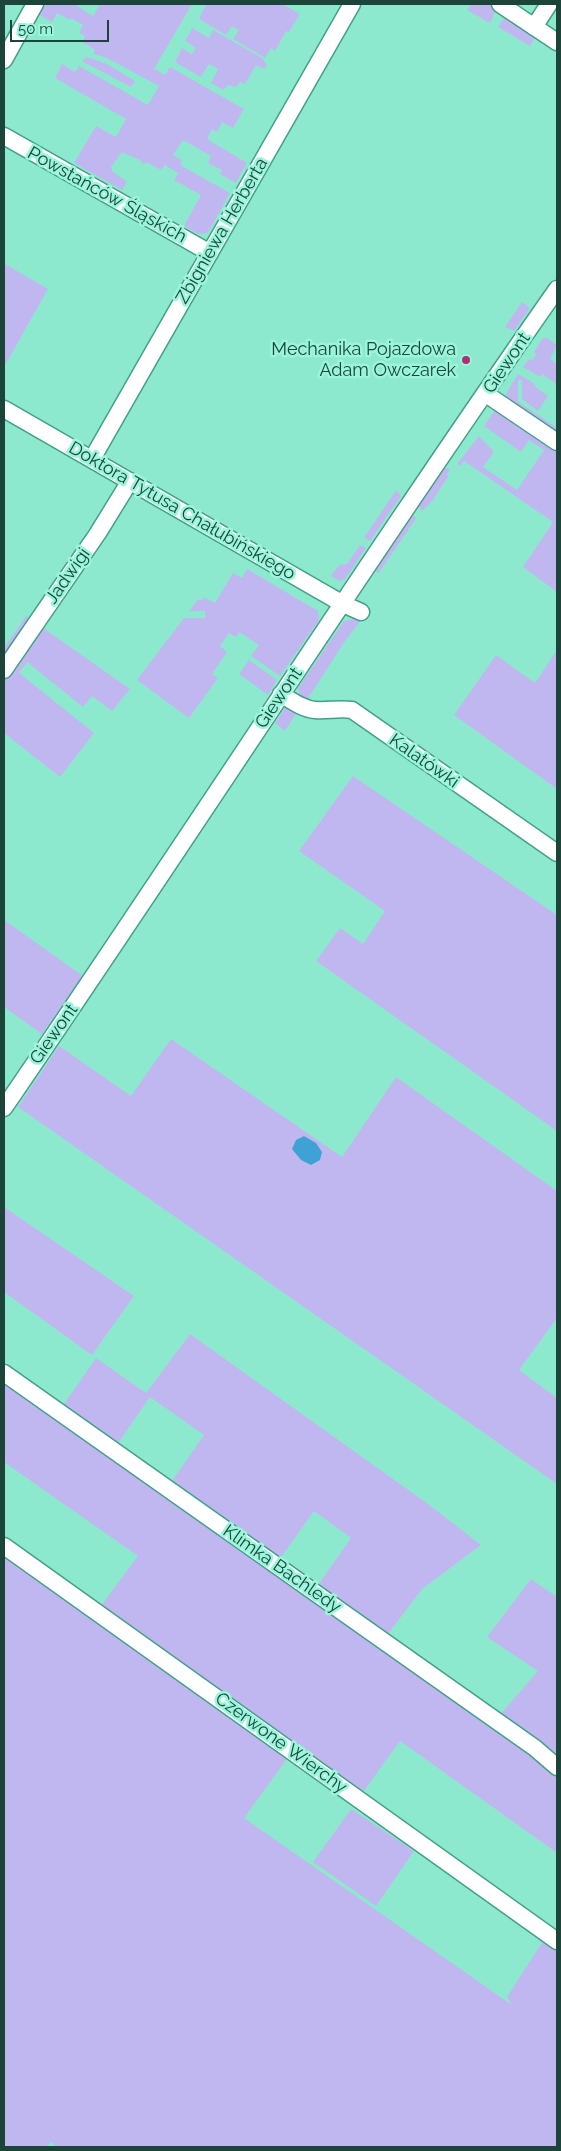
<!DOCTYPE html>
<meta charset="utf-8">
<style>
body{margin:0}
#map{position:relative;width:561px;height:2151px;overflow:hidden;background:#8de9ce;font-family:Raleway,sans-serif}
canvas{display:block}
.frame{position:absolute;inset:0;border:5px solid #1d4439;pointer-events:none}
.scale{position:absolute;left:10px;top:20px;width:99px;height:22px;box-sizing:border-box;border:2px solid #1d4439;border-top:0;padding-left:6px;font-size:15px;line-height:18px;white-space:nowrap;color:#1d4439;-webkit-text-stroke:4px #9af6db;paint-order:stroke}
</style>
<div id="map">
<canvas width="561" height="2151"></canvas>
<div class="frame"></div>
<div class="scale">50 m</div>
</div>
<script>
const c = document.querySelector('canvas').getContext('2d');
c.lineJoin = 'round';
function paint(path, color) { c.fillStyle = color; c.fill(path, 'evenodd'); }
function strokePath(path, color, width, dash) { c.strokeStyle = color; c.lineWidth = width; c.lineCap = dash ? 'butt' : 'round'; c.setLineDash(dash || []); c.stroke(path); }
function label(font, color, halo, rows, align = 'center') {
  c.font = font + ' Raleway,sans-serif'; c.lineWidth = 5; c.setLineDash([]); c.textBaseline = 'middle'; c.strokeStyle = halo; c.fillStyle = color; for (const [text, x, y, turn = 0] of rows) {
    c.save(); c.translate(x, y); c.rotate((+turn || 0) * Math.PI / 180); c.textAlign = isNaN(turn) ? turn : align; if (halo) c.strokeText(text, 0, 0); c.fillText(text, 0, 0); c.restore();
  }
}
paint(new Path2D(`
 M 46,4 L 74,4 L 93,16 L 100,4 L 192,4 L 154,69 L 165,75 L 170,67 L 244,109 L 233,128 L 222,122 L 217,132 L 212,129 L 207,139 L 247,163 L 236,183 L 220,174 L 222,170 L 208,163 L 211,156 L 183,140 L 173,155 L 182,160 L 180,165 L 230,193 L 208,233 L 198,234 L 184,226 L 201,195 L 174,180 L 178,173 L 165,165 L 161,170 L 146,162 L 144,165 L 140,160 L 122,152 L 111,167 L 112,171 L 127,182 L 122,190 L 74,163 L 96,126 L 116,137 L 126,119 L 55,78 L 62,64 L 75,72 L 79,66 L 148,105 L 159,86 L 107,58 L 94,54 L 94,49 L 82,42 L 85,36 L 79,33 L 83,25 L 71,18 L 70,20 L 57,13 L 52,22 L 39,15 Z
 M 206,4 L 282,4 L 300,14 L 289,32 L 286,31 L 275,51 L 271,48 L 265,58 L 233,39 L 239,30 L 232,26 L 226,35 L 199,19 Z
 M 471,4 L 487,4 L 495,8 L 495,12 L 490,23 L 467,10 Z
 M 508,16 L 535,37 L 530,46 L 498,27 L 504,18 Z
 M 192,28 L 209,38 L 213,30 L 262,58 L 267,65 L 264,69 L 256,65 L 245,84 L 240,82 L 236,87 L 228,85 L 223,90 L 211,83 L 218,69 L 209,64 L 201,77 L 175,62 L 182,48 L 192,54 L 196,48 L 185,41 Z
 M 86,57 L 105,63 L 135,81 L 131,87 L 82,61 Z
 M 5,264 L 48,289 L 4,367 L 4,267 Z
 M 522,302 L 530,308 L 514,331 L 505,327 Z
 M 543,338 L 547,338 L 557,345 L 550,359 L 557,364 L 557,384 L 542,374 L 540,377 L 523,367 L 529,359 L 532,360 L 536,355 L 534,352 Z
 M 518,374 L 535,384 L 534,386 L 548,396 L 538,411 L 522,399 L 522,380 L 518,380 L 518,402 L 535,413 L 535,415 L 537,414 L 557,428 L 557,436 L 506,399 L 507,396 L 506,394 Z
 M 495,410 L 557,449 L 557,592 L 523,567 L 553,522 L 464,461 L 460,466 L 457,464 L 479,436 L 494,452 L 483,467 L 517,490 L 544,450 L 529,440 L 521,452 L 484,426 Z
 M 443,467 L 450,469 L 447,474 L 448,477 L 432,501 L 422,511 L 418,505 Z
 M 396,490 L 401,496 L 370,541 L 364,538 Z
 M 411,515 L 417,517 L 378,574 L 374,569 Z
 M 360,545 L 366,548 L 345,579 L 340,581 L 331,576 L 339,565 L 347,564 Z
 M 247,569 L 318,611 L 319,620 L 280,676 L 251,656 L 259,645 L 239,632 L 236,637 L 229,633 L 220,646 L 227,652 L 212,674 L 218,678 L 189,718 L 137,680 L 184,618 L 205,618 L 205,611 L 189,611 L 198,599 L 202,601 L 204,597 L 215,603 L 233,573 L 242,578 Z
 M 355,615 L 362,619 L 345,641 L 307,700 L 300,696 L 298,688 L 344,621 L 352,619 Z
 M 26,616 L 130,689 L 112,711 L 92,696 L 83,707 L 27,662 L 19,673 L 94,733 L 60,777 L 4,733 L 4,648 Z
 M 557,650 L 557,789 L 454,715 L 496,655 L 535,683 Z
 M 249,660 L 277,680 L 268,695 L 239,674 Z
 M 285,708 L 297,712 L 285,731 L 275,723 Z
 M 353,776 L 557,915 L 557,1131 L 316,961 L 340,928 L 363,944 L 385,911 L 299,851 Z
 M 4,920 L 83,976 L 42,1034 L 4,1007 Z
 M 171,1039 L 342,1157 L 396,1077 L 557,1191 L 557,1318 L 519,1370 L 557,1398 L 557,1484 L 18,1107 L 59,1046 L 131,1096 Z
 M 4,1207 L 134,1296 L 92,1355 L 4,1292 Z
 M 190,1334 L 428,1504 L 481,1545 L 422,1589 L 385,1638 L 318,1585 L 351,1538 L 314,1511 L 279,1560 L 170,1484 L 204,1435 L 150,1397 L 116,1446 L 62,1407 L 96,1358 L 146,1393 Z
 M 4,1381 L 557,1772 L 557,1853 L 400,1741 L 363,1792 L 100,1607 L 138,1556 L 4,1462 Z
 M 4,1557 L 289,1756 L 244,1818 L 512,2005 L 507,1997 L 543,1941 L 557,1951 L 557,2147 L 57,2147 L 51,2142 L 46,2147 L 4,2147 Z
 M 531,1579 L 557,1597 L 557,1767 L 498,1717 L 538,1671 L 487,1637 Z
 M 351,1809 L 414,1851 L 376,1906 L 313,1862 Z`), '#c1b7f0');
paint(new Path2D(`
 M 304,1136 L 316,1143 L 322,1152 L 320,1160 L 311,1165 L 301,1160 L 292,1149 L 296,1140 Z`), '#3ea3d4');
const minor = new Path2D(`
 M 500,4 L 557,42
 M 534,27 L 549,4
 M 4,60 L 35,4
 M 4,136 L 210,253
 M 486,394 L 557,442
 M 4,409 L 343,604 L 361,612
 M 92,459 L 352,4
 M 4,670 L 98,533 L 130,481
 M 281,694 C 292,701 303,709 315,710 C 328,711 339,708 352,710 L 557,853
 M 4,1108 C 190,836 368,559 557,289
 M 4,1373 L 535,1748 L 557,1767
 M 4,1546 L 557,1941`);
strokePath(minor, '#42a087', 19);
strokePath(minor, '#fff', 16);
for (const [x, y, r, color] of [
 [466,360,5,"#b22d73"]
]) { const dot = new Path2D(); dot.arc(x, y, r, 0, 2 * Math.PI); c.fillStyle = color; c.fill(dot); strokePath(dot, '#9af6db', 2); }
label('18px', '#1d4439', '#9af6db', [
 ["Powstańców Śląskich",107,195,29],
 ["Zbigniewa Herberta",222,231,-60],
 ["Giewont",507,363,-56],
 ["Doktora Tytusa Chałubińskiego",182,511,30],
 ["Jadwigi",68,576,-55],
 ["Giewont",279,698,-56],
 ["Kalatówki",424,761,35],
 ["Giewont",54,1034,-55],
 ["Klimka Bachledy",282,1569,35],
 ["Czerwone Wierchy",281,1743,36]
]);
label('18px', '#1d4439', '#9af6db', [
 ["Mechanika Pojazdowa",456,350],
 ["Adam Owczarek",456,371]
], 'right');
</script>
